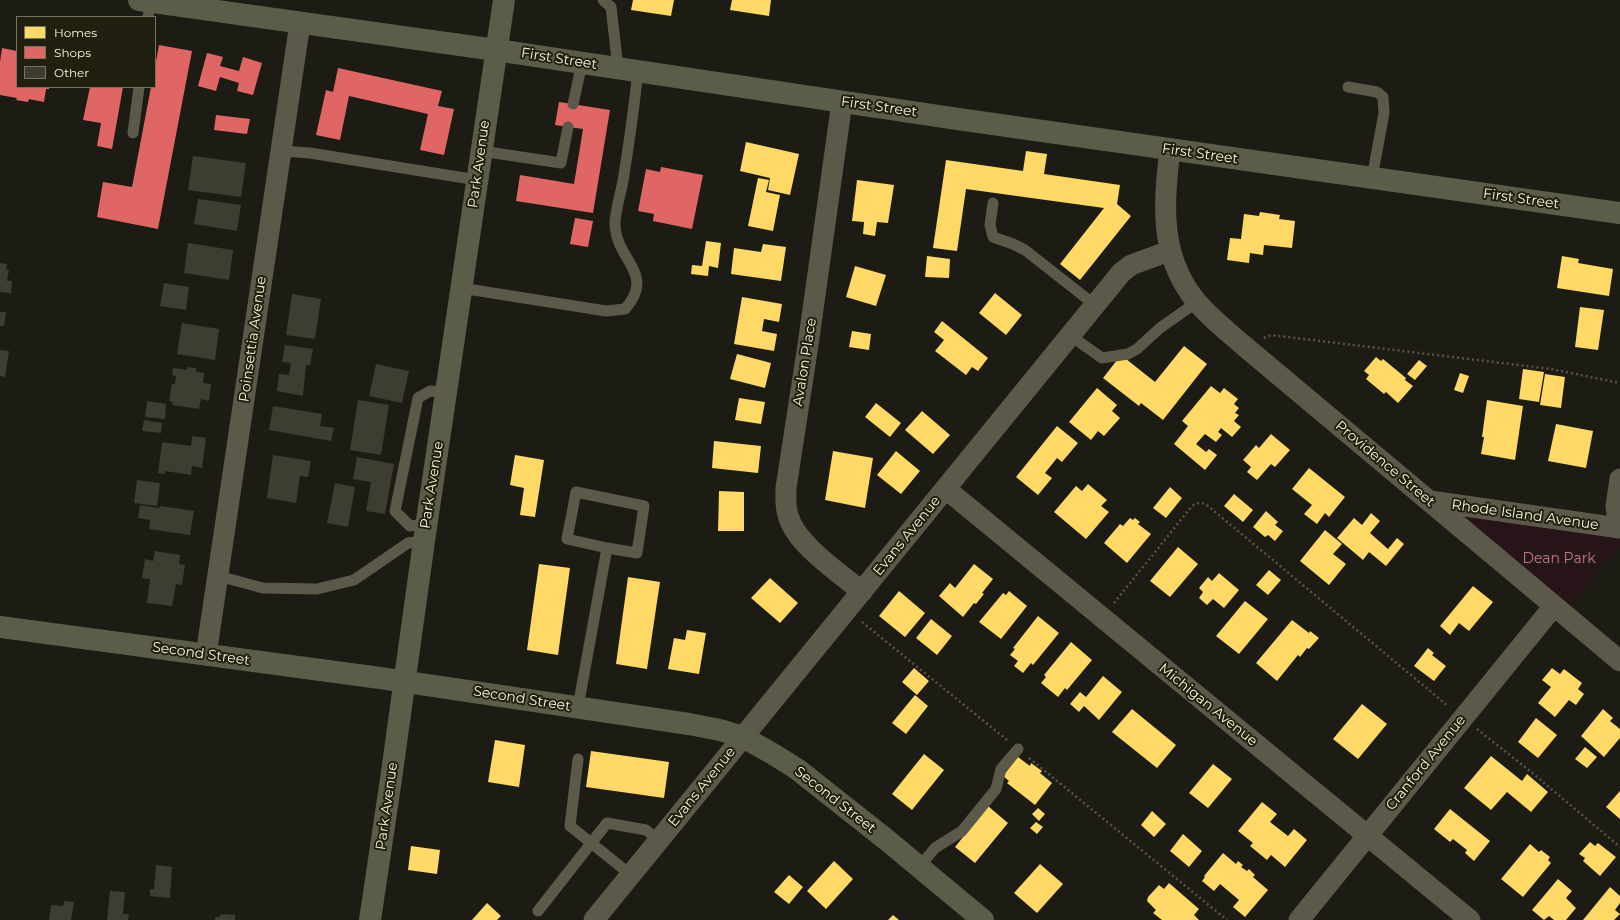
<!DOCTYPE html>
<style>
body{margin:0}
#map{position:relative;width:1620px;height:920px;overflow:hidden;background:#1c1c14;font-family:Montserrat,sans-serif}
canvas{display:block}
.legend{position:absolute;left:16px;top:16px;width:140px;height:72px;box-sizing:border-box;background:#201f10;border:1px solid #77755e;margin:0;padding:5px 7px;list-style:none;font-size:12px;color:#faf5d3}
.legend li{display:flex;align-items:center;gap:8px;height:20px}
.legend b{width:20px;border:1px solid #77755e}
</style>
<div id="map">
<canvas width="1620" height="920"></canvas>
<ul class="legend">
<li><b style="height:11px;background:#ffd966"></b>Homes</li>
<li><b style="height:11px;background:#e06666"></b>Shops</li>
<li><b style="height:11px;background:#3e3d32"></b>Other</li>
</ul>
</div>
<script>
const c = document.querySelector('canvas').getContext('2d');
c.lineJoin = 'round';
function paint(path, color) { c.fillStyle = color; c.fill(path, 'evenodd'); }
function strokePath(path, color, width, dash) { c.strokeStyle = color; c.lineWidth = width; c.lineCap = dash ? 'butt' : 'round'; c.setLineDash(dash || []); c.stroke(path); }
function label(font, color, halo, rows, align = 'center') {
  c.font = font + ' Montserrat,sans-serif'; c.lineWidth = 4; c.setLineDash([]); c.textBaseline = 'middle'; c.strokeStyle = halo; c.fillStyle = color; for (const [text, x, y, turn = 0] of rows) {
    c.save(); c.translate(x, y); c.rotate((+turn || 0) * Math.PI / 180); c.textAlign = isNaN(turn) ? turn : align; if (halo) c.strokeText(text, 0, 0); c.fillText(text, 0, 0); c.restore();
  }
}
paint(new Path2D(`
 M 1430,501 L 1620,528 L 1620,544 L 1564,615 Z`), '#271419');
paint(new Path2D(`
 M 633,0 L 674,0 L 671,16 L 631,10 Z
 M 732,0 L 771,0 L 769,16 L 730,10 Z
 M 746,142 L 799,154 L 790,195 L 768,190 L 770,178 L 740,171 Z
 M 1026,151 L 1047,154 L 1044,174 L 1120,185 L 1117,204 L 1131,216 L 1080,280 L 1060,264 L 1104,208 L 966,189 L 957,251 L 933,248 L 946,160 L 1023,171 Z
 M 758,178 L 769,180 L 766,192 L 780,195 L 773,231 L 748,226 Z
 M 857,180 L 894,185 L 888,223 L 877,222 L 875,236 L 863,234 L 864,222 L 852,221 Z
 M 1260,212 L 1280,215 L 1279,219 L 1295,221 L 1292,248 L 1264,245 L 1263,255 L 1250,253 L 1249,263 L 1227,260 L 1230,238 L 1241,239 L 1244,214 L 1259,216 Z
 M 706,241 L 721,243 L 718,268 L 709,266 L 708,276 L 691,274 L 692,265 L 702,266 Z
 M 763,244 L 786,247 L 781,281 L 731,274 L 734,248 L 761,252 Z
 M 927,256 L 950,259 L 949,278 L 925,277 Z
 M 1562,256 L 1579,259 L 1578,263 L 1613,269 L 1609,296 L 1557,288 Z
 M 855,266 L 886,275 L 876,306 L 846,297 Z
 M 995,293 L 1022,315 L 1006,335 L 979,313 Z
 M 742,297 L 782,304 L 779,322 L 764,319 L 762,331 L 777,334 L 774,351 L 734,344 Z
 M 1580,307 L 1604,310 L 1598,350 L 1575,347 Z
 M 942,321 L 988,358 L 978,371 L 972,367 L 966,375 L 935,351 L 944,340 L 934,332 Z
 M 852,331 L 871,334 L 869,350 L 849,347 Z
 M 1184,346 L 1207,364 L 1163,420 L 1141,403 L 1139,406 L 1103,378 L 1121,355 L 1155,382 Z
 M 737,354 L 771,363 L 765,388 L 730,379 Z
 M 1376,357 L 1381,361 L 1383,359 L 1406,378 L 1405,380 L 1413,386 L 1398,403 L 1386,392 L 1384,394 L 1366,379 L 1369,375 L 1364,371 Z
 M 1419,360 L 1427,366 L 1415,380 L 1407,374 Z
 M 1523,369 L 1544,372 L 1539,402 L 1519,399 Z
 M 1460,373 L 1469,376 L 1463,393 L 1454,390 Z
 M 1545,374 L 1565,377 L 1561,408 L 1540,405 Z
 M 1211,386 L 1220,393 L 1224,388 L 1238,399 L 1234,404 L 1239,408 L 1235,413 L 1239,415 L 1234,421 L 1241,427 L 1232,437 L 1221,428 L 1218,432 L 1222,435 L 1216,442 L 1205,434 L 1196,444 L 1206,452 L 1209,449 L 1217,455 L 1205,470 L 1174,444 L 1188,426 L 1182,421 Z
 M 1097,388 L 1117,405 L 1112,411 L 1120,418 L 1104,436 L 1098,431 L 1091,440 L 1069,422 Z
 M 739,398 L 765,402 L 761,424 L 735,420 Z
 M 1487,400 L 1523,406 L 1515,460 L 1481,454 L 1484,437 L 1482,437 Z
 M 876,403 L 901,423 L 890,437 L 865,417 Z
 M 922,411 L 950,435 L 933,454 L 905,430 Z
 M 1556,424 L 1593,431 L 1586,468 L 1548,461 Z
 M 1057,426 L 1078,443 L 1062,462 L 1057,458 L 1045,473 L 1052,478 L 1038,495 L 1016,477 Z
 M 1271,434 L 1290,450 L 1275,467 L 1271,464 L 1257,480 L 1247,472 L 1251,467 L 1243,460 L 1256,445 L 1259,448 Z
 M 714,441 L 761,446 L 758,473 L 712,468 Z
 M 833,451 L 873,458 L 865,508 L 825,500 Z
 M 896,451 L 920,471 L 901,494 L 877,475 Z
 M 515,455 L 544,460 L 535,517 L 520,515 L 524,488 L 510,485 Z
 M 1309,468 L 1345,497 L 1329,517 L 1325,513 L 1317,524 L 1304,514 L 1312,505 L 1292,489 Z
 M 1088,484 L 1107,500 L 1101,506 L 1109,512 L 1086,539 L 1054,512 L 1076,486 L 1082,491 Z
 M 1170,487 L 1182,498 L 1166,518 L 1153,508 Z
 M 719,491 L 744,492 L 744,531 L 718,531 Z
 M 1234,494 L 1253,510 L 1243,522 L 1224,506 Z
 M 1266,511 L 1278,522 L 1275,525 L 1283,531 L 1275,541 L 1268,535 L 1265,537 L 1253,527 Z
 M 1371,513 L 1380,521 L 1370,533 L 1388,549 L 1397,538 L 1404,544 L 1386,566 L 1369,552 L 1363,560 L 1337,538 L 1354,518 L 1362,525 Z
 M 1130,518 L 1133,520 L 1135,518 L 1140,522 L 1138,524 L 1151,534 L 1127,563 L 1104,543 L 1120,524 L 1123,526 Z
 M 1325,530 L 1342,544 L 1333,554 L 1346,564 L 1329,585 L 1300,561 Z
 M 1178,547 L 1198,564 L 1170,597 L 1150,581 Z
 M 539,564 L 570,568 L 558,655 L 527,650 Z
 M 974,564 L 993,579 L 982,593 L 984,594 L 976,604 L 974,603 L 963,617 L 939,596 L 950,583 L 955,588 Z
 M 1269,570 L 1281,580 L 1268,595 L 1256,585 Z
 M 1219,573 L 1239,590 L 1224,608 L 1213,599 L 1207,605 L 1199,598 L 1203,592 L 1199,588 L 1208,577 L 1212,581 Z
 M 628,577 L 660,582 L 647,669 L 616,664 Z
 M 770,578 L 798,603 L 780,623 L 751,598 Z
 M 1473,586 L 1493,602 L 1469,631 L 1459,623 L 1450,635 L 1440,626 Z
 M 899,591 L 925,613 L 905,637 L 879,616 Z
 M 1009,591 L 1027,606 L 1001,639 L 979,622 L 1003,593 L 1006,595 Z
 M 1245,601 L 1268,619 L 1239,654 L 1216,636 Z
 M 1038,616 L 1059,633 L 1033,665 L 1031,663 L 1023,673 L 1014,666 L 1018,661 L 1010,655 L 1015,649 L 1013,648 Z
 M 931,619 L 952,636 L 937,655 L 916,638 Z
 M 1292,620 L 1309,633 L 1310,631 L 1319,638 L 1309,649 L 1307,648 L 1300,657 L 1298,655 L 1277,681 L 1256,663 Z
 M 687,630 L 706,633 L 699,674 L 668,669 L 674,638 L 685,640 Z
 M 1071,642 L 1092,660 L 1067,690 L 1065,688 L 1058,697 L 1041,683 L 1046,677 L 1044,675 Z
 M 1428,648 L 1434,653 L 1432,655 L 1446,666 L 1434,681 L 1414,666 Z
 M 914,668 L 929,681 L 917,695 L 902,682 Z
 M 1552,668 L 1560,674 L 1564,669 L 1582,683 L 1578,689 L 1584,694 L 1576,705 L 1569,700 L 1555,717 L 1538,703 L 1551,687 L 1542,680 Z
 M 1103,676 L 1122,692 L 1099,720 L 1084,706 L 1079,712 L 1070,704 L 1080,692 L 1086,697 Z
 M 915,695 L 928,706 L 906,734 L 892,723 Z
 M 1362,704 L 1387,724 L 1358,759 L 1333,739 Z
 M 1132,709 L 1176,745 L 1157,768 L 1112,732 Z
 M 1603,709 L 1613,718 L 1610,721 L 1620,729 L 1620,738 L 1604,757 L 1581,736 Z
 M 1536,718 L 1557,735 L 1538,758 L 1518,742 Z
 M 495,740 L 525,745 L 519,787 L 488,782 Z
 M 1585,747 L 1597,757 L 1587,768 L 1575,759 Z
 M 591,751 L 669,762 L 664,798 L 586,787 Z
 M 924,754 L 944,770 L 912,810 L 892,794 Z
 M 1491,756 L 1522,781 L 1527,774 L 1548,792 L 1531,812 L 1507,792 L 1491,810 L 1464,788 Z
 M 1018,757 L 1030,766 L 1031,763 L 1042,771 L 1040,773 L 1052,783 L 1035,805 L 1007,783 L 1009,781 L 1003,776 Z
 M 1213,764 L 1232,779 L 1208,808 L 1189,793 Z
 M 1620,791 L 1620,819 L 1606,807 Z
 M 1262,802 L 1277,814 L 1270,822 L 1288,836 L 1294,829 L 1307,840 L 1285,867 L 1271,855 L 1267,860 L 1250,846 L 1253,843 L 1238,831 Z
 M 988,806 L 1008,823 L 975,863 L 955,847 Z
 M 1038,808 L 1045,814 L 1039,821 L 1032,814 Z
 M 1450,809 L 1490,841 L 1474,861 L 1465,853 L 1467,850 L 1453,839 L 1450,842 L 1434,829 Z
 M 1152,811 L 1166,824 L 1154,837 L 1141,825 Z
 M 1036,822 L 1043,827 L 1037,834 L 1030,828 Z
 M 1183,834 L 1202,851 L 1189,867 L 1170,851 Z
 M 1590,842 L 1595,846 L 1598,843 L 1616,857 L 1600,876 L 1583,861 L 1585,858 L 1579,854 Z
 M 1530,844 L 1539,852 L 1541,850 L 1550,857 L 1548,860 L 1551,863 L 1523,897 L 1501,879 Z
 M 411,846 L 440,850 L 437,874 L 408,870 Z
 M 1223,853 L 1236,864 L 1238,861 L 1243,865 L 1241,867 L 1247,871 L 1249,869 L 1255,875 L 1253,877 L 1268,890 L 1245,917 L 1233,907 L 1239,900 L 1220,884 L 1214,891 L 1202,881 L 1205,877 L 1204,876 Z
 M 834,861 L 853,879 L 826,909 L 807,891 Z
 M 1040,864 L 1063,884 L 1037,913 L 1014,893 Z
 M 789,875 L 803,887 L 789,904 L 774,892 Z
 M 1558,879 L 1572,891 L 1566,898 L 1576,908 L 1566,920 L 1554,920 L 1549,916 L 1544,920 L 1532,910 Z
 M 1169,883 L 1199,909 L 1194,915 L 1199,920 L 1162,920 L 1153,913 L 1156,910 L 1147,901 L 1148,897 L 1159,885 L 1164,889 Z
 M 1610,887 L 1620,896 L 1620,903 L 1615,910 L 1620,914 L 1614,920 L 1583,920 Z
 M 487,903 L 501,916 L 497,920 L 472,920 Z
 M 893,915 L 899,920 L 888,920 Z`), '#ffd966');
paint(new Path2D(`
 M 159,45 L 192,51 L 158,229 L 97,217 L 103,182 L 132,187 L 151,87 L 155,87 L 155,67 Z
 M 2,48 L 17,51 L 17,87 L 49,87 L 49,89 L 46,89 L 44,102 L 29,99 L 28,102 L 16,100 L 17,98 L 0,95 L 0,62 Z
 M 207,53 L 223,57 L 220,66 L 239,71 L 243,57 L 262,63 L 253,95 L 237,91 L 239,83 L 220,77 L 216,91 L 198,86 Z
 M 338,68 L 442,91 L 438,106 L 454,109 L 444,155 L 420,150 L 428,114 L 349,96 L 340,140 L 316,135 L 326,90 L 333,92 Z
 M 90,87 L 123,87 L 112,149 L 97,146 L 101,123 L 83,120 Z
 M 559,102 L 610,110 L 593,213 L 516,201 L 520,175 L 574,184 L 583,129 L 555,125 Z
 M 216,115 L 250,119 L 247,134 L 214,130 Z
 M 661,167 L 703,175 L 692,229 L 653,221 L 654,214 L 638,211 L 646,169 L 660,172 Z
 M 575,218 L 593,221 L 588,247 L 570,244 Z`), '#e06666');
paint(new Path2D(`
 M 193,156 L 246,163 L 241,197 L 188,190 Z
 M 198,199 L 241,205 L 237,231 L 194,224 Z
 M 188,243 L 233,250 L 229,280 L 184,273 Z
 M 0,263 L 7,264 L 6,269 L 9,270 L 7,281 L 12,281 L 11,293 L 0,292 Z
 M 164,283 L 189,287 L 186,310 L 160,306 Z
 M 292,294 L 321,299 L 315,339 L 286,335 Z
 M 0,312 L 6,312 L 4,326 L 0,326 Z
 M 182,323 L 219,329 L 215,360 L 177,354 Z
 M 285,345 L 313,349 L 310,365 L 306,365 L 303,396 L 277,391 L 279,374 L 289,375 L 291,363 L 282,362 Z
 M 0,350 L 9,351 L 5,377 L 0,376 Z
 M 376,364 L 409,371 L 402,403 L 369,396 Z
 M 187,367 L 196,368 L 196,372 L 204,373 L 203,383 L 211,384 L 209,401 L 201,399 L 199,409 L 172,405 L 173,402 L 169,401 L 172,384 L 175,384 L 176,376 L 172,375 L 173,368 L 187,370 Z
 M 358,400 L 389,405 L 381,455 L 350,450 Z
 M 147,401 L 166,404 L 165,419 L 145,417 Z
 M 273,406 L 322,414 L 320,426 L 334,428 L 331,441 L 269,430 Z
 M 144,420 L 162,423 L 161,433 L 142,431 Z
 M 192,436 L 206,438 L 202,468 L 192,466 L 191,475 L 165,471 L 165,474 L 158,473 L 162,442 L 191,446 Z
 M 273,455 L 311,461 L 308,477 L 300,476 L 296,503 L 267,498 Z
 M 357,457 L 394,464 L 385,514 L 366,511 L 371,482 L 353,479 Z
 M 137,480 L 160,483 L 157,506 L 134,503 Z
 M 335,483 L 355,487 L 348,527 L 327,523 Z
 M 140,505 L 159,508 L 160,506 L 194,511 L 190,535 L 149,529 L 150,520 L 138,518 Z
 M 155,551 L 180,555 L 179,564 L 185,565 L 182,585 L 176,584 L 172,606 L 147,603 L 150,579 L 142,578 L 145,559 L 153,561 Z
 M 156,865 L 172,867 L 170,898 L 150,896 L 150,889 L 154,889 Z
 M 110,891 L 125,892 L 123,914 L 129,914 L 128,920 L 107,920 Z
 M 64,901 L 74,902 L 71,920 L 49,920 L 51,905 L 63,906 Z
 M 225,914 L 235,915 L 235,920 L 215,920 L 215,917 L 220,917 L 220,915 Z`), '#3e3d32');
strokePath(new Path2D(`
 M 1264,338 L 1271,335 L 1551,369 L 1620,383
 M 1114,603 L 1192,506 C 1199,502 1202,502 1208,506 L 1448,706
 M 862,622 L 1007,740
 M 1477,729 L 1530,771 L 1620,847
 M 1029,758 L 1227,920`), '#5d514b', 2.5, [2, 3]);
strokePath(new Path2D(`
 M 603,0 L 611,7 L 618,68
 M 148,17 L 151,0
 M 1348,87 L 1377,92 L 1383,97 L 1384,113 L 1372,178
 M 573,104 L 582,63
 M 133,133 L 139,87
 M 281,151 L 310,153 L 477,180
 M 481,151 L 561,163 L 568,127
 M 993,203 L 990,225 L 993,237 L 1013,244 L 1025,250 L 1095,305
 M 461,288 L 606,311 L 625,309 C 656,274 617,261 615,226 C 614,216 621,192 623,181 C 629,144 634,108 638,71
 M 1071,336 L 1102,358 L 1128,354 L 1137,349 L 1160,328 L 1197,302
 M 427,524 L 410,526 L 395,511 L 418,398 L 430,391 L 446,392
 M 218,576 L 263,588 L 317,589 L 354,580 L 408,543 L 424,541
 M 578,707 L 607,548 L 637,553 L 644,506 L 576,492 L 567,539 L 607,548
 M 578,759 L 570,826 L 631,875
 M 919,867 L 935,848 L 962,831 L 996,789 L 1001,769 L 1018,749
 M 538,911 L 607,823 L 646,830 L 659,840`), '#5c584a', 11);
strokePath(new Path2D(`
 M 842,102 L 808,345 L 786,488 C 786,497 785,506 788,515 C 795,544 840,573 862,592
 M 1170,149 C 1164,201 1159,251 1192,296 C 1204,313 1227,331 1243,345 L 1620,661
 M 946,489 L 1470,920
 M 1430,501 L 1620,528
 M 1619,528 L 1616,506 L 1620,479
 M 206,655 L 300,23
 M 594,920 L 1121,273 L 1131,265 L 1169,251
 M 1299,920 L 1554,606`), '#5c584a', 21);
strokePath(new Path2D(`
 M 139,0 L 496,50 L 958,119 L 1620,213
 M 0,627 L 380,678 L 689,724 L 720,730 L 743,737 L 773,754 L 797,769 L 888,841 L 983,920
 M 370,920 L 391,779 L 424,541 L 504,0`), '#5b5d49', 22);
label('14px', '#faf5d3', '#201f10', [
 ["First Street",559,59,9],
 ["First Street",879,107,8],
 ["First Street",1200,154,8],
 ["Park Avenue",479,164,-82],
 ["First Street",1521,199,8],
 ["Poinsettia Avenue",253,339,-82],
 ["Avalon Place",805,362,-81],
 ["Providence Street",1385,464,40],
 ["Park Avenue",432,485,-81],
 ["Rhode Island Avenue",1525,515,8],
 ["Evans Avenue",907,536,-51],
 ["Second Street",201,654,8],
 ["Second Street",522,699,9],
 ["Michigan Avenue",1208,705,39],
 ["Cranford Avenue",1426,763,-51],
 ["Evans Avenue",702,787,-51],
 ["Second Street",835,800,38],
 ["Park Avenue",387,806,-82]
]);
label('14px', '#d2689e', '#201f10', [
 ["Dean Park",1559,559]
]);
</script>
